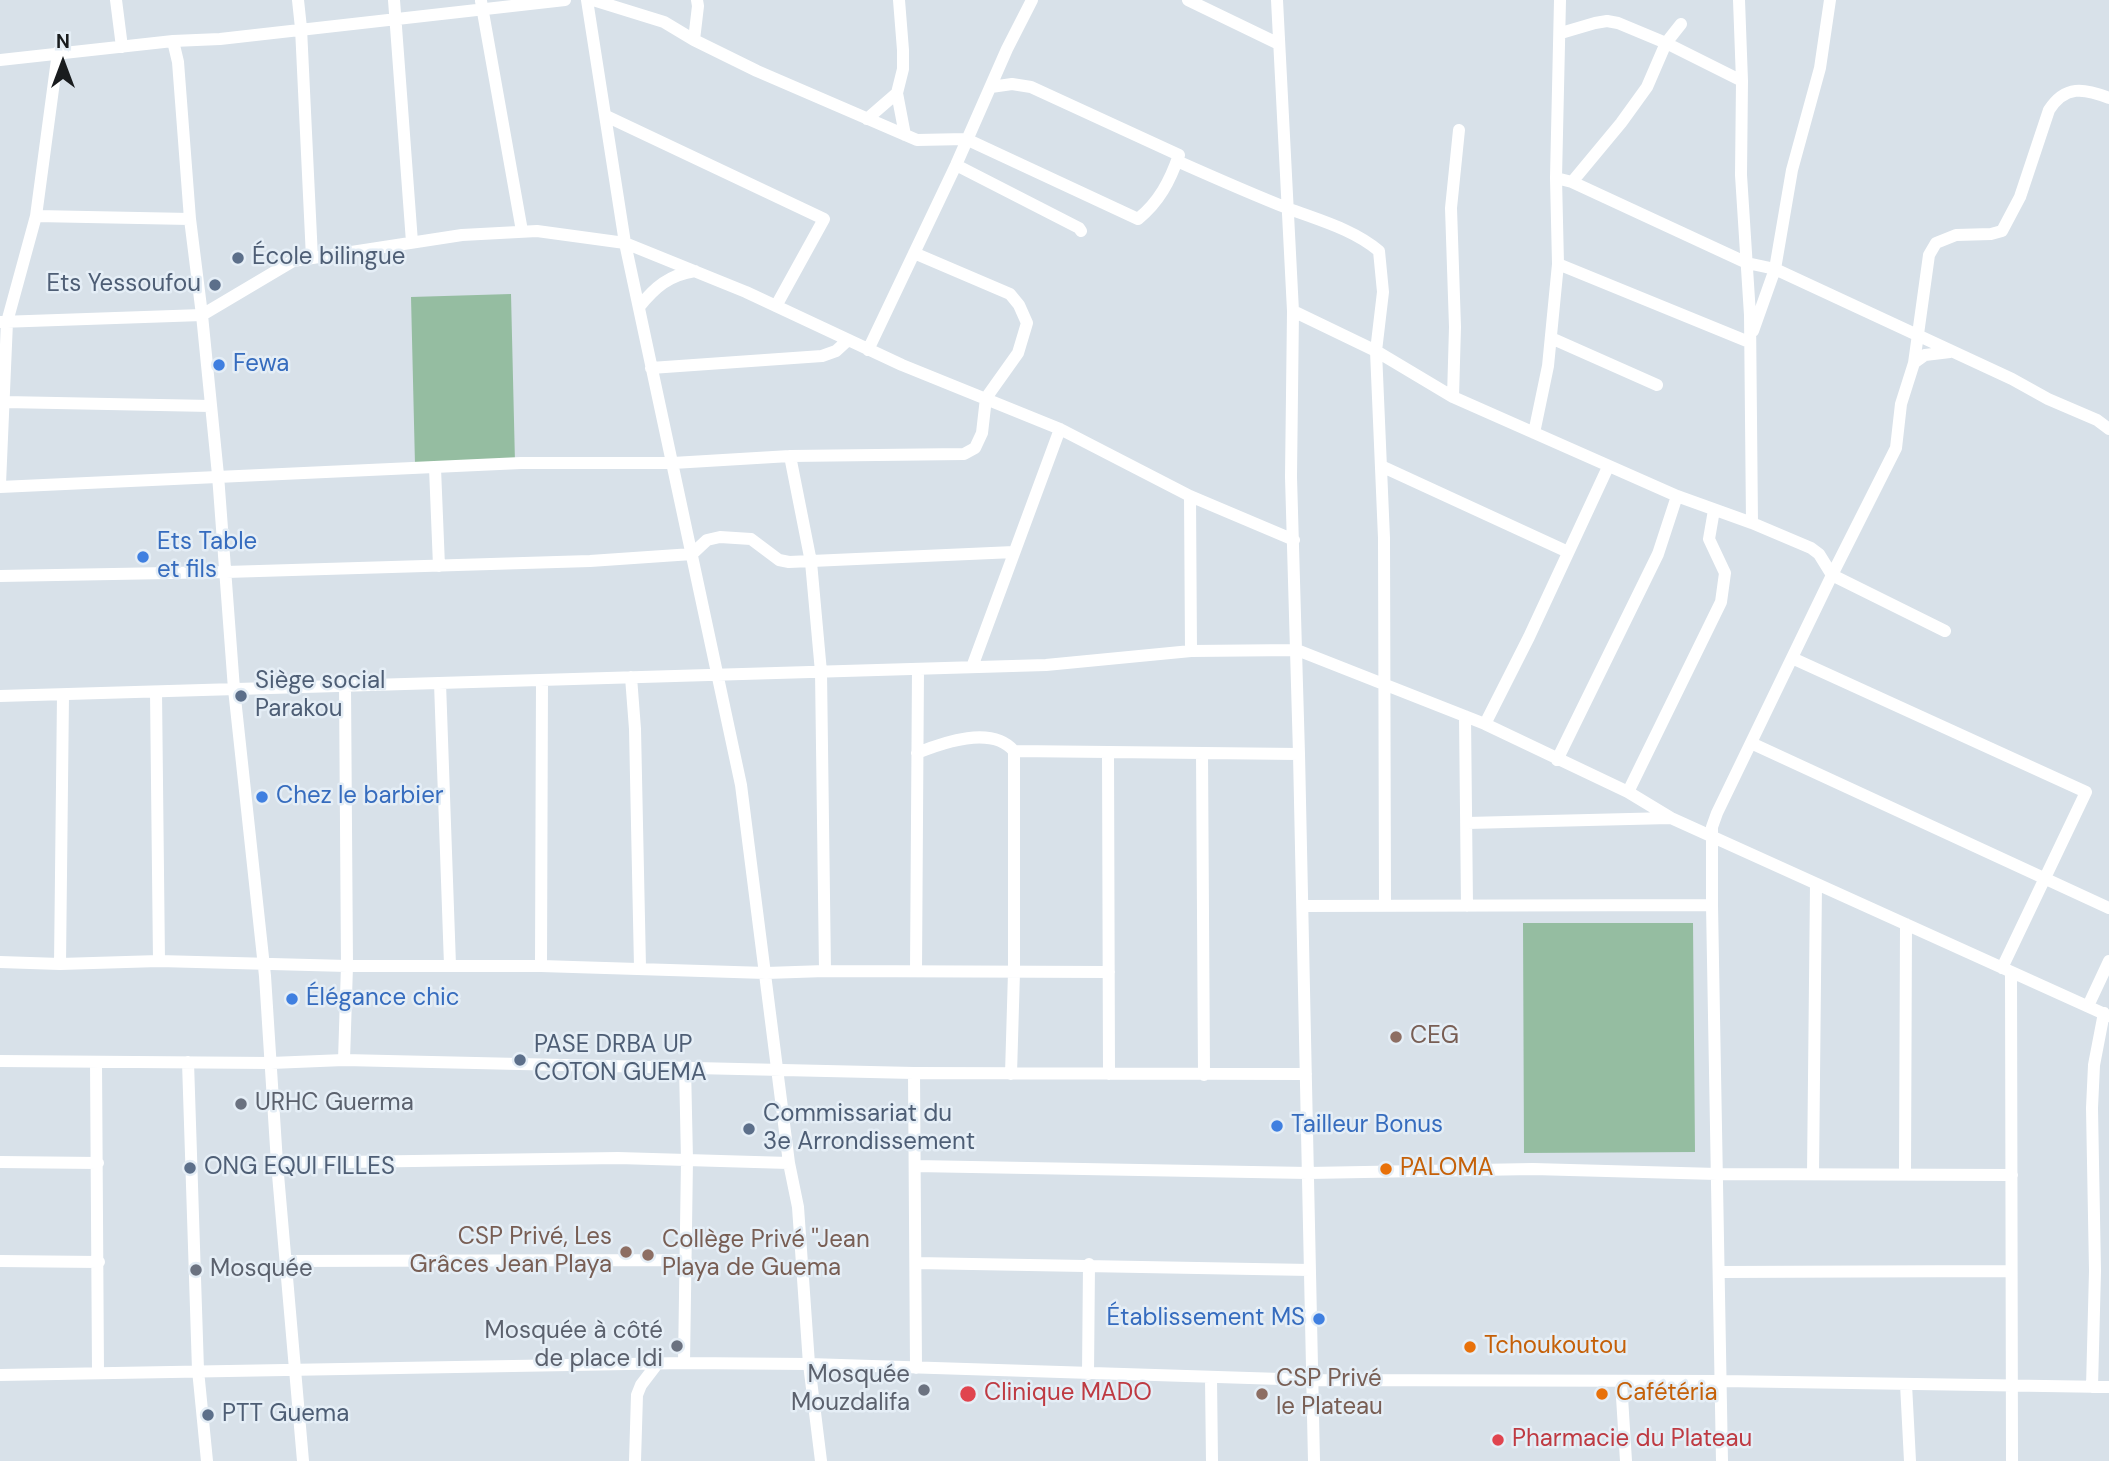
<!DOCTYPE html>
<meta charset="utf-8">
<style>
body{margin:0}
#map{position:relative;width:2109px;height:1461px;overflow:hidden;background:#d8e1e9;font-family:"DM Sans",sans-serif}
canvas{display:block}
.north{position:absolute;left:28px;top:28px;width:70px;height:70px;-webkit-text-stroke:5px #e5eef6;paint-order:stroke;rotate:0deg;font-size:19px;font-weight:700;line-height:28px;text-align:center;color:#191c1e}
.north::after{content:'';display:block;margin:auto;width:24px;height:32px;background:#191c1e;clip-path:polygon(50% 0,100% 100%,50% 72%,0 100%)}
</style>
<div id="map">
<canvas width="2109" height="1461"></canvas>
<div class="north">N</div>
</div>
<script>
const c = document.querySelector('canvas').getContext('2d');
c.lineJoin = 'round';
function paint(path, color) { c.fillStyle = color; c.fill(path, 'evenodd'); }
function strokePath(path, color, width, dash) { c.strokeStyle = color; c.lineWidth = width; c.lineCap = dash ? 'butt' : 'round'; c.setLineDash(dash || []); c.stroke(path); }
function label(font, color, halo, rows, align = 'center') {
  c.font = font + ' "DM Sans",sans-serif'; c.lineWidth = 5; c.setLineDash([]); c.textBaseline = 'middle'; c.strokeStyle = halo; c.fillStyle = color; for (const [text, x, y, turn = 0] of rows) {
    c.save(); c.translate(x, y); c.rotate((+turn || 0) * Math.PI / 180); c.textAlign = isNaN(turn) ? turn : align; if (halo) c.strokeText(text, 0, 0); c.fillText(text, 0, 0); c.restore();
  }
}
paint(new Path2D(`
 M 511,294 L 515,463 L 415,465 L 411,297 Z
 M 1523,923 L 1693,923 L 1695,1152 L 1524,1153 Z`), '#95bda1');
strokePath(new Path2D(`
 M 116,0 L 122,47
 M 298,0 L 301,28 L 312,258
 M 394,0 L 412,242
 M 587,0 L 625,243 L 741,785 L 789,1163 L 798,1207 L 809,1364 L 821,1461
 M 593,0 L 664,22 L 694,40 L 757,71 L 917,140 L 966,139 L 1138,219 C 1159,202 1170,181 1179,155 L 1031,87 L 1012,84 L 991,87
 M 899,0 L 903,50 L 903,69 L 897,93 L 905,135
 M 1188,0 L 1279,44
 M 1277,0 L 1293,311
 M 1739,0 L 1742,81 L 1741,175 L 1750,315 L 1752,523
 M 481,1 L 522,231
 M 1561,33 L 1595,23 L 1607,21 L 1618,23 L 1666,43 L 1742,81
 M 694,40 L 698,6 L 697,0
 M 173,41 L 220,39 L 565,0
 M 0,60 L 173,41 L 178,62 L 190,219 L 202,315 L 293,261 L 462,235 L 537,231 L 625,243 L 746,292 L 902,365 L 1060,429 L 1190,496 L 1294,540
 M 606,116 L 824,219 L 776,306
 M 867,119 L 897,93
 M 1177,161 C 1213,177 1249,193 1287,208 C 1318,220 1353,229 1379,251 L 1383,292 L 1376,351 L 1384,538 L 1385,906
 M 956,165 L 1079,228 L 1081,231
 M 1556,178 L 1572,182 L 1747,263 L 1775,269 L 2012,379 L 2048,399 L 2097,420 L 2109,429
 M 1572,182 L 1621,123 L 1647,87 L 1666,43 L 1681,24
 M 36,216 L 190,219
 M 1558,264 L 1749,342
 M 639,307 C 655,287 669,275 695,271
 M 0,322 L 202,315 L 218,475 L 234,689 L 265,976 L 277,1163 L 303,1461
 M 1753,331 L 1775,269 L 1792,170 L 1820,68 L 1830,0
 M 1551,338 L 1657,385
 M 868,350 L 956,165 L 1007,49 L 1032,0
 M 1914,363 L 1925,355 L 1950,352
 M 651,368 L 822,356 L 836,351 L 848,340
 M 1453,397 L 1455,327 L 1451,208 L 1459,130
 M 5,402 L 211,406
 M 1534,433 L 1548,366 L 1558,264 L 1556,178 L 1560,0
 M 790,456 L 811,562 L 821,672 L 825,971
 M 1381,466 L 1568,552
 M 435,468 L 439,566
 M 0,484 L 7,322 L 36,216 L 58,52
 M 0,487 L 521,463 L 673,463 L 790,456 L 964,454 L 975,448 L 982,433 L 986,398 L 1018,353 L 1027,323 L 1019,305 L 1010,294 L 914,253
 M 1190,496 L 1191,651
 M 0,576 L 226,572 L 590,561 L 692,554 L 707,540 L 720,537 L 751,539 L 779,560 L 789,562 L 1014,552
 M 1792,658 L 2086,792 L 2002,968
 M 972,667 L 1060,429
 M 631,677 L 635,729 L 640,967
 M 440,683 L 450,965
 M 156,692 L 159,961
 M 0,696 L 1046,665 L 1191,651 L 1297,650 L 1485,724 L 1628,792 L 1671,818 L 2109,1016
 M 1465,716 L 1467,906
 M 1485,724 L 1529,637 L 1608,467
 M 1751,743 L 2109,908
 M 1014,751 L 1299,754
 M 1108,752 L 1109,1074
 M 917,753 C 944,742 992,725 1014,751 L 1014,972 L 1011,1074
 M 1202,753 L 1204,1075
 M 1557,760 L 1658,554 L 1677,496
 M 1628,792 L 1721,602 L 1725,573 L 1709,539 L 1714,510
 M 1467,823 L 1670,818
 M 1303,906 L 1712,905
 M 0,962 L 60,964 L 159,961 L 347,966 L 541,966 L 766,973 L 825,971 L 1109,972
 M 60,964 L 63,695
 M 541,966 L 542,680
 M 916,971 L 918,669
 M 2011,972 L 2012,1461
 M 2088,1006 L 2109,961
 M 344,1060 L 347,966 L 345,686
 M 0,1061 L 271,1063 L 344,1060 L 914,1073 L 1306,1074
 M 96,1062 L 98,1372
 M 188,1062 L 198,1370 L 207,1461
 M 914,1073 L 916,1368
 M 0,1162 L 98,1163
 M 277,1163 L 618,1158 L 789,1163
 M 915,1166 L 1308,1173 L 1533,1169 L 1717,1174 L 2012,1175
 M 1813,1174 L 1816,884
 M 1905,1174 L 1906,924
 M 0,1261 L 99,1262
 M 286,1261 L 686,1260
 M 916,1263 L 1310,1270
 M 1719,1272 L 2011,1271
 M 684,1363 L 687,1160 L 685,1066
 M 1088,1374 L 1089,1264
 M 0,1375 L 684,1363 L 809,1364 L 1312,1380 L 1722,1381 L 2109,1387
 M 1211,1378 L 1212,1461
 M 1621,1381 L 1626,1461
 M 1906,1384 L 1910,1461
 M 2092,1387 L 2095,1271 L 2092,1108 L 2094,1065 L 2104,1013
 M 635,1461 L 637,1395 L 641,1385 L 657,1364
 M 1314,1461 L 1299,754 L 1291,477 L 1293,311 L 1376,351 L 1453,397 L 1677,496 L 1752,523 L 1811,548 L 1819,554 L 1832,575 L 1896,448 L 1901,404 L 1914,363 L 1929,255 L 1936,243 L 1956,235 L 1991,234 L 2002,231 L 2020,197 L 2049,110 C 2065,85 2084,88 2109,98
 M 1722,1461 L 1712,905 L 1712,827 L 1717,813 L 1832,575 L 1945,631`), '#fff', 12);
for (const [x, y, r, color] of [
 [238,258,7,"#5c6f8a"],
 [215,285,7,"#5c6f8a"],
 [219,365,7,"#3f7fe0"],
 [143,557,7,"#3f7fe0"],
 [241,696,7,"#5c6f8a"],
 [262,797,7,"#3f7fe0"],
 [292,999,7,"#3f7fe0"],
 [1396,1037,7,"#8d6e63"],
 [520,1060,7,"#5c6f8a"],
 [241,1104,7,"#6b7280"],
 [1277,1126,7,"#3f7fe0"],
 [749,1129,7,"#5c6f8a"],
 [190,1168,7,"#5c6f8a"],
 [1386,1169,7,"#e8710a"],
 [626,1252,7,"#8d6e63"],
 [648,1255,7,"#8d6e63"],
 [196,1270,7,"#6b7280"],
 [1319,1319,7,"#3f7fe0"],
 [677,1346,7,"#6b7280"],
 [1470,1347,7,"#e8710a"],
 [924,1390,7,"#6b7280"],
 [968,1394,9,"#e0444e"],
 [1262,1394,7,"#8d6e63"],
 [1602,1394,7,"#e8710a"],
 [208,1415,7,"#5c6f8a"],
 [1498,1440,7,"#e0444e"]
]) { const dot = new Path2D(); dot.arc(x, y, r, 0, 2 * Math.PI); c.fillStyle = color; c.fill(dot); strokePath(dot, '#e5eef6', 2.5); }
label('24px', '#4e5e75', '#e5eef6', [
 ["École bilingue",252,258],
 ["Ets Yessoufou",201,285,"right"],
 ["Siège social",255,682],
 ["Parakou",255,710],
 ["PASE DRBA UP",534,1046],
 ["COTON GUEMA",534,1074],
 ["Commissariat du",763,1115],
 ["3e Arrondissement",763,1143],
 ["ONG EQUI FILLES",204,1168],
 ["PTT Guema",222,1415]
], 'left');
label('24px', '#366cbe', '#e5eef6', [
 ["Fewa",233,365],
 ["Ets Table",157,543],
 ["et fils",157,571],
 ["Chez le barbier",276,797],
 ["Élégance chic",306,999],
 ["Tailleur Bonus",1291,1126],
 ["Établissement MS",1305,1319,"right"]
], 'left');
label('24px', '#785e54', '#e5eef6', [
 ["CEG",1410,1037],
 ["CSP Privé, Les",612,1238,"right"],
 ["Grâces Jean Playa",612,1266,"right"],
 ["Collège Privé ''Jean",662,1241],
 ["Playa de Guema",662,1269],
 ["CSP Privé",1276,1380],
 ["le Plateau",1276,1408]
], 'left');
label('24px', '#5b616d', '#e5eef6', [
 ["URHC Guerma",255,1104],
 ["Mosquée",210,1270],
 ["Mosquée à côté",663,1332,"right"],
 ["de place Idi",663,1360,"right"],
 ["Mosquée",910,1376,"right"],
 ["Mouzdalifa",910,1404,"right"]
], 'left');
label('24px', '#c56008', '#e5eef6', [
 ["PALOMA",1400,1169],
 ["Tchoukoutou",1484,1347],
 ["Cafétéria",1616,1394]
], 'left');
label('24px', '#be3a42', '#e5eef6', [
 ["Clinique MADO",984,1394],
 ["Pharmacie du Plateau",1512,1440]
], 'left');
</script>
